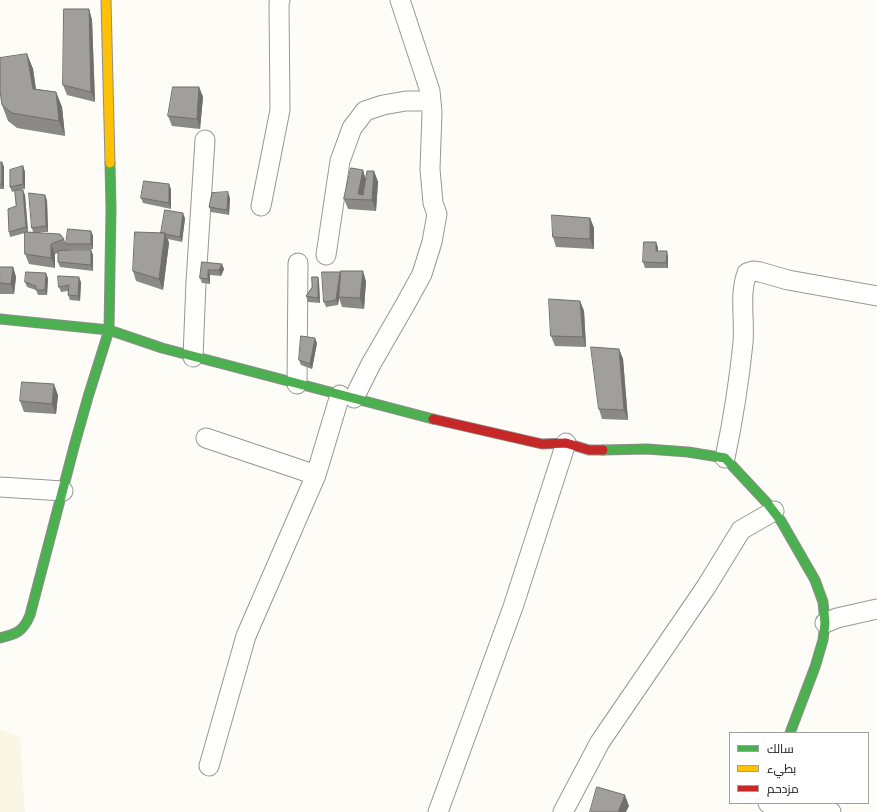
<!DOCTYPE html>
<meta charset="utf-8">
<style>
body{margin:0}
#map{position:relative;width:877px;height:812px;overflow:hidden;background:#fdfcf7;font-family:"Times New Roman",Cairo,serif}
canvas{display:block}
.legend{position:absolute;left:729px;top:732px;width:140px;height:72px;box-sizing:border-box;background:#fff;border:1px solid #a0a0a0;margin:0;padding:5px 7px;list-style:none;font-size:12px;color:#111}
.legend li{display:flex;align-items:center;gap:8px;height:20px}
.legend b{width:20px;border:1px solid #a0a0a0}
</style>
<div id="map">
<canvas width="877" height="812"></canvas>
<ul class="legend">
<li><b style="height:5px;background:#4caf50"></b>سالك</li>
<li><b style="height:5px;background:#ffc107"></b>بطيء</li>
<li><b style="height:5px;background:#c62828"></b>مزدحم</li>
</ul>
</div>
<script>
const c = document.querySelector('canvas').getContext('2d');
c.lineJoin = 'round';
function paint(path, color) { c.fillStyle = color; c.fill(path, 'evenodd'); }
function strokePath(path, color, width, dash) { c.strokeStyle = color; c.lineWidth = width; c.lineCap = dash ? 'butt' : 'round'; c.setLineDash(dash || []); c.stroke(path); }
paint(new Path2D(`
 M 0,729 L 20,737 L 25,812 L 0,812 Z`), '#f9f7e4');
const street = new Path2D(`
 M 261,206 L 280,110 L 279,3 L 280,0
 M 326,255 L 340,161 L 352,128 L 365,111 L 383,105 L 406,101 L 431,101
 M 193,357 L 196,282 L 205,140
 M 297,384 L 298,263
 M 354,398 L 371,364 L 405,305 L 422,274 L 432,242 L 437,214 L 433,203 L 430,169 L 432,112 L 430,91 L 400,0
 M 206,438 L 316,475
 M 725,458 C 733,420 739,382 743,343 C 745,320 739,295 747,273 L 753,271 L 760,272 L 788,280 L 877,296
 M 0,487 L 63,491
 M 825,623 L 837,618 L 877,609
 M 209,766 L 246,636 L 316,475 L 340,395
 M 768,803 L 831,812
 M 438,812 L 513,607 L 566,443
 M 563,812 L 600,742 L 706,587 L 741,530 L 774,511`);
const fast = new Path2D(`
 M 0,319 L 109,330 L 162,348 L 433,419
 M 603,450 L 647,449 L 688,452 L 725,458 L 767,503 L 781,521 L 815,580 L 823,602 L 825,623 L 823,640 L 815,667 L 790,733
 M 0,638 C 16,634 23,632 30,615 L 75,443 L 88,397 L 109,330 L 111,209 L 110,163`);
const slow = new Path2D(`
 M 106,0 L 110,163`);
const jam = new Path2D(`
 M 433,419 L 542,444 L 566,443 L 589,450 L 603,450`);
strokePath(street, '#979795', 21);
strokePath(fast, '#8e8d8b', 11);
strokePath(slow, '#8e8d8b', 11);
strokePath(jam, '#8e8d8b', 11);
strokePath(street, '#fffffe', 19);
strokePath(fast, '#4caf50', 9);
strokePath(slow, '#ffc107', 9);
strokePath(jam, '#c62828', 9);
paint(new Path2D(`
 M 89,9 L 92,20 L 95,102 L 67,95 L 63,85 Z
 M 27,54 L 33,69 L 36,89 L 56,92 L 62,107 L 65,136 L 17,128 L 8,121 L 2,105 Z
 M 199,87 L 203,97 L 200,129 L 172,126 L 168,116 Z
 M 0,162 L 2,162 L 4,167 L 4,189 L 0,189 Z
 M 23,166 L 25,172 L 25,189 L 19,190 L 25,195 L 28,232 L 33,232 L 32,228 L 47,200 L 48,232 L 39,232 L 64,239 L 66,244 L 91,231 L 93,236 L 93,249 L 68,250 L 64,251 L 91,250 L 93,255 L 93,271 L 60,267 L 58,262 L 58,253 L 55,254 L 55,268 L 29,264 L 25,254 L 25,233 L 10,237 L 9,232 L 16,206 L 15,191 L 12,192 L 10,187 Z
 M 363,170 L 365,178 L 374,171 L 378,182 L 376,211 L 348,209 L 344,199 Z
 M 171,189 L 171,209 L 143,203 L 141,198 Z
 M 230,198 L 229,215 L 211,212 L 209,207 Z
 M 185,218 L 182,242 L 168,239 L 169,243 L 163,290 L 136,281 L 133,271 L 161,233 Z
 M 590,218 L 594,228 L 594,249 L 556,247 L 553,237 Z
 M 658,247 L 658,251 L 668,256 L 668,268 L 645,268 L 643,262 Z
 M 202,262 L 224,269 L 221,276 L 210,275 L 210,284 L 202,283 L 200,278 Z
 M 0,267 L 13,267 L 16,277 L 14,294 L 0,294 Z
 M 341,274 L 366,281 L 364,309 L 342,307 L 339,298 L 338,305 L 326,307 L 324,302 Z
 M 318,277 L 319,283 L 320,303 L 308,302 L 306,296 Z
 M 48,278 L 47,295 L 38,295 L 36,290 L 27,287 L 25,282 Z
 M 81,282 L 80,301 L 70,300 L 68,295 L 68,291 L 61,292 L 59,287 Z
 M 580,301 L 584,311 L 586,347 L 555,346 L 551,336 Z
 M 317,343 L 312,369 L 301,365 L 299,360 Z
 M 619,349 L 623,359 L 628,420 L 602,419 L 599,409 Z
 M 58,395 L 56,414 L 24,412 L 20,401 Z`), '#8a8986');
paint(new Path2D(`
 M 89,9 L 92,20 L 95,102 L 91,92 Z
 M 27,54 L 33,69 L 38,104 L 33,89 Z
 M 199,87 L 203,97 L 200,129 L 197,119 Z
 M 56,92 L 62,107 L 65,136 L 59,121 Z
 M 2,162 L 4,167 L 4,189 L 2,184 Z
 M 23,166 L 25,172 L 25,189 L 23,184 Z
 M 363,170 L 366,180 L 362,200 L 358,194 Z
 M 374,171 L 378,182 L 376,211 L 372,200 Z
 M 169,184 L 171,189 L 171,209 L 169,203 Z
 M 23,190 L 25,195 L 28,232 L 26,227 Z
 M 228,192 L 230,198 L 229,215 L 227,210 Z
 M 45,195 L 47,200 L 48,232 L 46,226 Z
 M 183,213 L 185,218 L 182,242 L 180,237 Z
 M 590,218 L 594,228 L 594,249 L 590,239 Z
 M 91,231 L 93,236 L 93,249 L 91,244 Z
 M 165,233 L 169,243 L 163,290 L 159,279 Z
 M 656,242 L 658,247 L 658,256 L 656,251 Z
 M 51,244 L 55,254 L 55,268 L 51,258 Z
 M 91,250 L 93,255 L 93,271 L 91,265 Z
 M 667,251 L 668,256 L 668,268 L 666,263 Z
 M 222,264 L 224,269 L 221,276 L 219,270 Z
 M 13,267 L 16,277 L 14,294 L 11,284 Z
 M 208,270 L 210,275 L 210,284 L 208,279 Z
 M 363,271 L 366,281 L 364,309 L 360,298 Z
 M 340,272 L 342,277 L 339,297 L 339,298 L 338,305 L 336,300 Z
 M 46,273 L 48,278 L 47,295 L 45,290 Z
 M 79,277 L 81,282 L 80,301 L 78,296 Z
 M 318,277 L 319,283 L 320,303 L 318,298 Z
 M 580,301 L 584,311 L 586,347 L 583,337 Z
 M 315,338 L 317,343 L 312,369 L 310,364 Z
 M 619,349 L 623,359 L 628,420 L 624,410 Z
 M 54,384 L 58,395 L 56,414 L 52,404 Z
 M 625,795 L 629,806 L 626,812 L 618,812 Z`), '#716f6d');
const building = new Path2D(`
 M 64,9 L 89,9 L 91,92 L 63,85 Z
 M 27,54 L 33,89 L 56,92 L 59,121 L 12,113 L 2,105 L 0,91 L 0,58 Z
 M 173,87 L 199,87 L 197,119 L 168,116 Z
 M 0,162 L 2,162 L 2,184 L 0,184 Z
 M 23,166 L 23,184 L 10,187 L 10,170 Z
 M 351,168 L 363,170 L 358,194 L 363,195 L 367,171 L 374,171 L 372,200 L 344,199 Z
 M 144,181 L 169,184 L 169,203 L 141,198 Z
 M 15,190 L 23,190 L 26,227 L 9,232 L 8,209 L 16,206 Z
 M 228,192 L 227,210 L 209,207 L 212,193 Z
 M 29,193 L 45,195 L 46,226 L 32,228 Z
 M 165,210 L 183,213 L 180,237 L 165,234 L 165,233 L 161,233 Z
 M 552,215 L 590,218 L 590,239 L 553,237 Z
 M 68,229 L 91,231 L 91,244 L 66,244 Z
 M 25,232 L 60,234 L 64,239 L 51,244 L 51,258 L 25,254 Z
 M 135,232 L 165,233 L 159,279 L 133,271 Z
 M 644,242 L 656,242 L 656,251 L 667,251 L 666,263 L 643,262 Z
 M 91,250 L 91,265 L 58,262 L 58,251 Z
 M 202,262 L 222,264 L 219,270 L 208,270 L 208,279 L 200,278 Z
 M 0,267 L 13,267 L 11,284 L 0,283 Z
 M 341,271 L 363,271 L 360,298 L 339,297 Z
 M 26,272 L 46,273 L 45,290 L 36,290 L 36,286 L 25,282 Z
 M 322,272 L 340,272 L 336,300 L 324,302 Z
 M 58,276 L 79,277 L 78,296 L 68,295 L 69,285 L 59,287 Z
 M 312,277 L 318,277 L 318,298 L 306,296 L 312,288 Z
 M 549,299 L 580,301 L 583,337 L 551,336 Z
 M 301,336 L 315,338 L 310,364 L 299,360 Z
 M 591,347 L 619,349 L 624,410 L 599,409 Z
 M 22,382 L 54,384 L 52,404 L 20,401 Z
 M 597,787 L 625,795 L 618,812 L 590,812 Z`);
paint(building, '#a19f9c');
strokePath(building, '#716f6d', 1);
</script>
